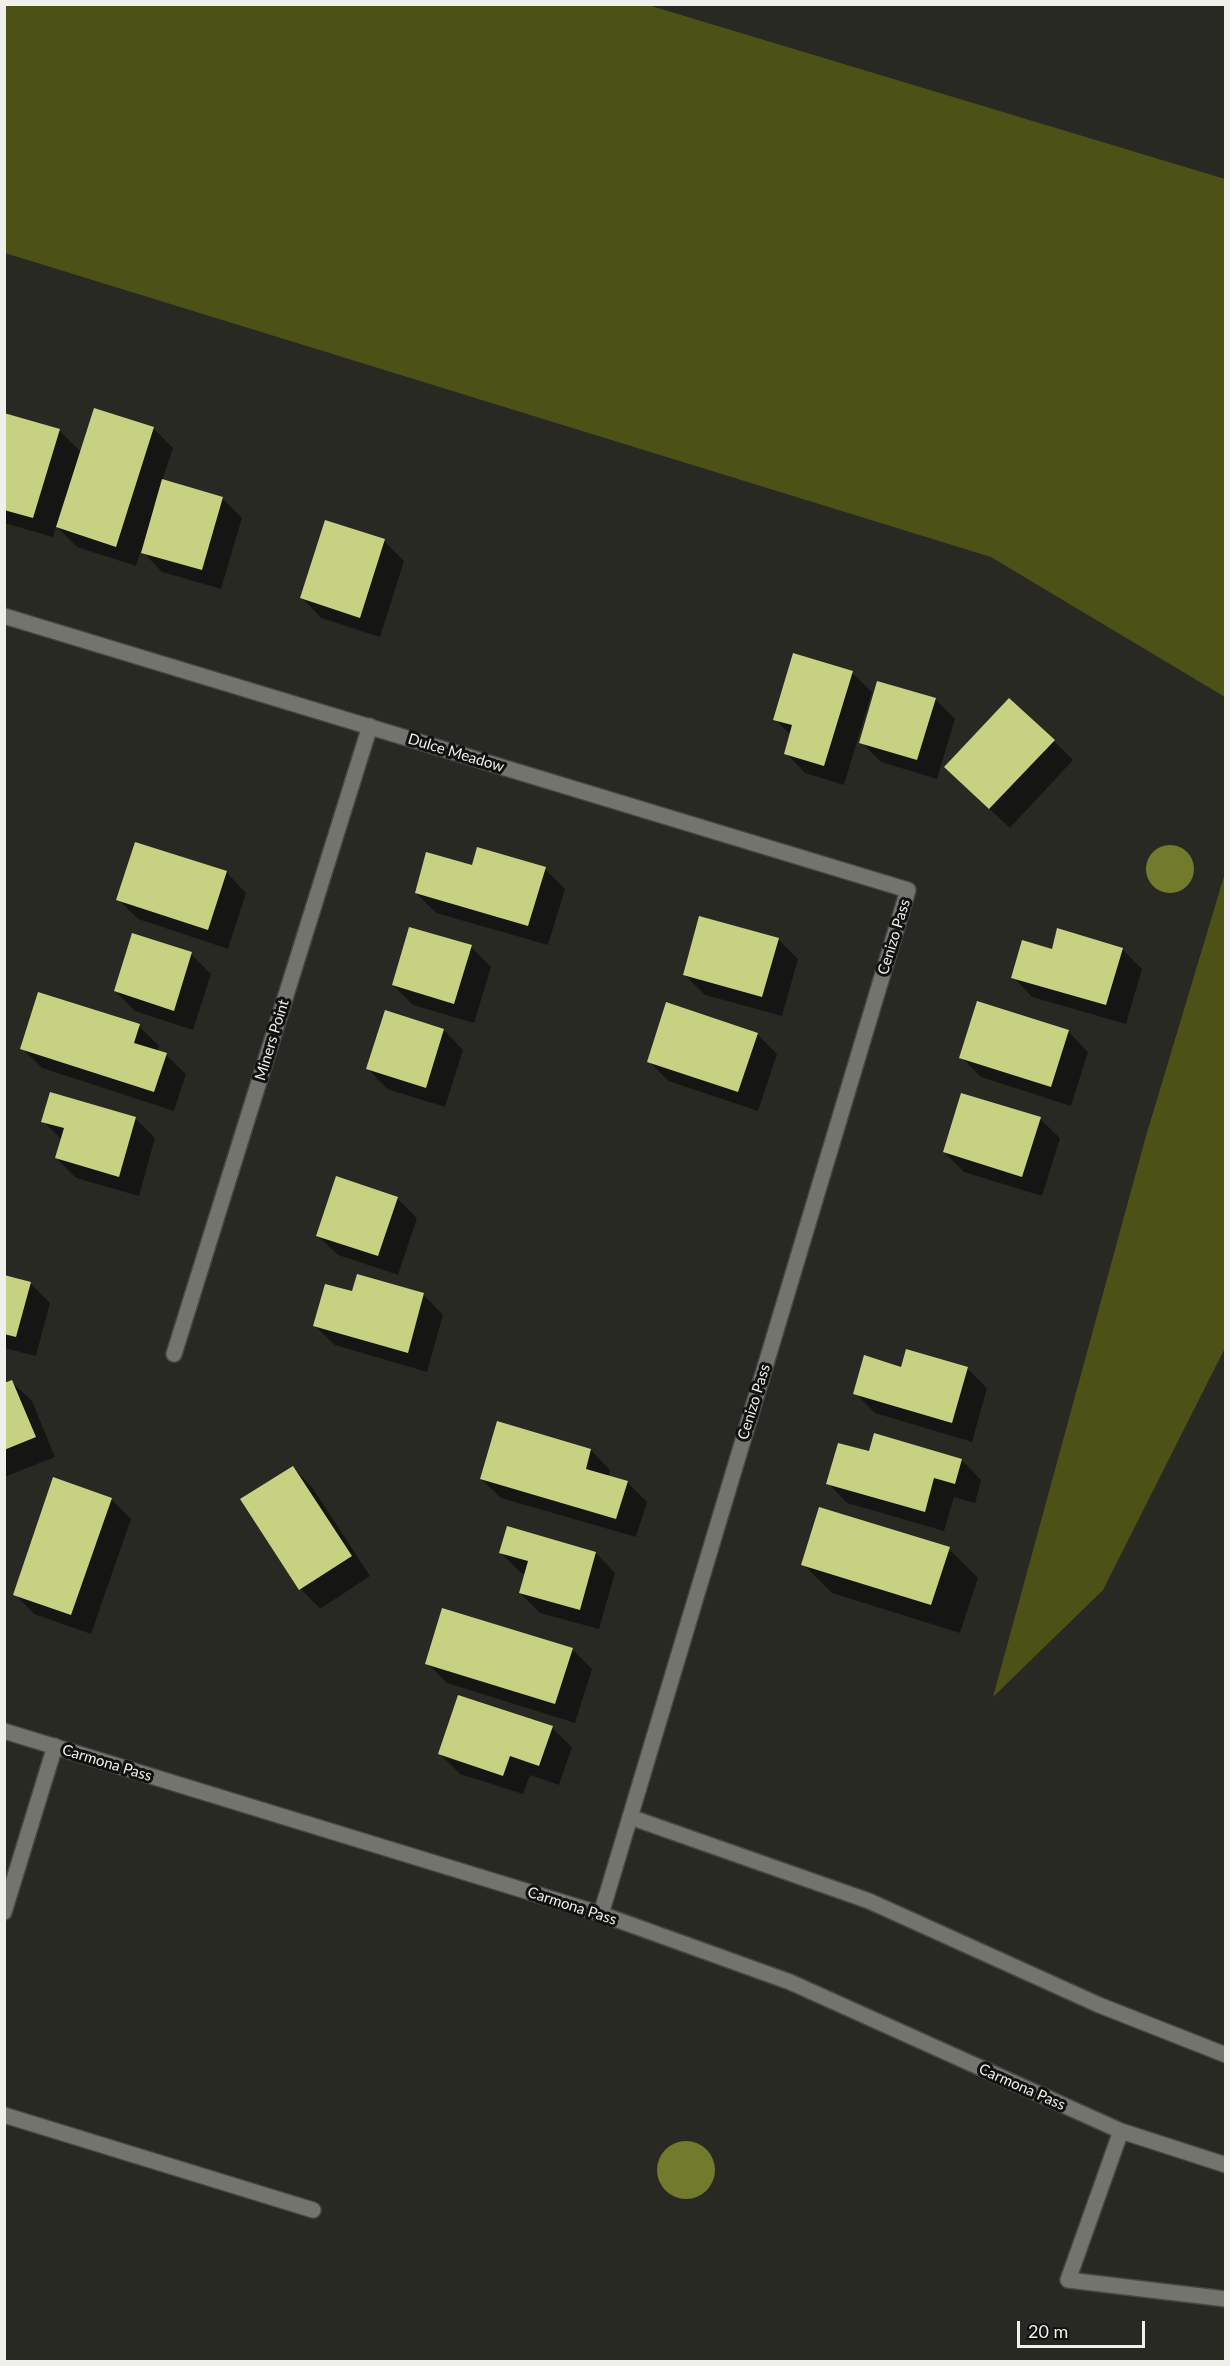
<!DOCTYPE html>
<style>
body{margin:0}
#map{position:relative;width:1230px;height:2366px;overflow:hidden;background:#292924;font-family:Lato,sans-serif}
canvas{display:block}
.frame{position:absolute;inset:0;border:6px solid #eff0ec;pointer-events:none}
.scale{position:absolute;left:1017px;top:2321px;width:128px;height:27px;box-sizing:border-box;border:3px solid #eff0ec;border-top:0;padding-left:8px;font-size:18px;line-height:21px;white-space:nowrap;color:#eff0ec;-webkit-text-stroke:4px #11120f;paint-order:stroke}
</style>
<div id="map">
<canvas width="1230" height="2366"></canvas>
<div class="frame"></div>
<div class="scale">20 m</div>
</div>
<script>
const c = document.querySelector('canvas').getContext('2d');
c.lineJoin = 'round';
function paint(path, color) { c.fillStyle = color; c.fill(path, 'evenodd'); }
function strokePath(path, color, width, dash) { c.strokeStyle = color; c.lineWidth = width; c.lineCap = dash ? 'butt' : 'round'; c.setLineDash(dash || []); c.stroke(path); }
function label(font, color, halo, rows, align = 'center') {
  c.font = font + ' Lato,sans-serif'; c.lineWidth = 6; c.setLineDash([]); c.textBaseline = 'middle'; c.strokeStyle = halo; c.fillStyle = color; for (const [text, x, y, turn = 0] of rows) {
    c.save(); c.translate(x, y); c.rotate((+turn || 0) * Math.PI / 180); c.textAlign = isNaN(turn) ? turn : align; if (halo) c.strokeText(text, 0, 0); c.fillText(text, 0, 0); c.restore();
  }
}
paint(new Path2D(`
 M 4,5 L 648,5 L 1225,179 L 1225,697 L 991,557 L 5,253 Z
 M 1225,873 L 1225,1348 L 1103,1590 L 993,1697 L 1146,1136 Z`), '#4c5216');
paint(new Path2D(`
 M1146 869a24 24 0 1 1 48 0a24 24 0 1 1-48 0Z
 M657 2170a29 29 0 1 1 58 0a29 29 0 1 1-58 0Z`), '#727b2c');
paint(new Path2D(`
 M 4,414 L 59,430 L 81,452 L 153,428 L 173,448 L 162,481 L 222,498 L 242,518 L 221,589 L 162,572 L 141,550 L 136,566 L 77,547 L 56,526 L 53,537 L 4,523 Z
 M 326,522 L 384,541 L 404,561 L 380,637 L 321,618 L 302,598 Z
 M 852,673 L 872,692 L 844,785 L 805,773 L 786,753 L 791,735 L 775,720 Z
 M 935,699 L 955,719 L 937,779 L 881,762 L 861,742 Z
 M 1054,741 L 1073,760 L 1010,828 L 966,787 Z
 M 136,844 L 227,873 L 246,893 L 228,949 L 138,919 L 118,899 Z
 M 473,867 L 545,869 L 565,889 L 548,945 L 436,913 L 416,893 Z
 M 778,939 L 798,959 L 782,1016 L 705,995 L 685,975 Z
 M 471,947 L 491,967 L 474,1023 L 413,1005 L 393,985 Z
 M 1122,949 L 1142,969 L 1126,1024 L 1032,997 L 1013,977 L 1053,951 Z
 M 191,954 L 211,974 L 193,1030 L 135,1011 L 115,991 Z
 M 978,1003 L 1069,1032 L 1088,1052 L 1071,1106 L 981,1077 L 961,1057 Z
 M 139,1026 L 159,1046 L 157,1052 L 166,1055 L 186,1074 L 174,1111 L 42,1068 L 22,1048 Z
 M 444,1030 L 463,1050 L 445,1107 L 387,1089 L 368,1069 Z
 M 757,1034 L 777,1054 L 758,1111 L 668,1081 L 649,1061 Z
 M 135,1118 L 155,1138 L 139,1196 L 76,1178 L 56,1158 L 62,1140 L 43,1121 Z
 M 1040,1119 L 1060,1138 L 1042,1196 L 964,1172 L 944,1152 Z
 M 397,1198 L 417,1218 L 398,1275 L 338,1255 L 318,1236 Z
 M 358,1276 L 424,1295 L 443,1315 L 427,1372 L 335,1345 L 315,1326 L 353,1293 Z
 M 4,1277 L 30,1283 L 50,1303 L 36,1356 L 4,1348 Z
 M 902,1369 L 968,1369 L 987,1388 L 972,1442 L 875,1413 L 855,1393 Z
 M 12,1382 L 32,1401 L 55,1457 L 4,1477 L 4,1385 Z
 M 591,1450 L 610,1470 L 609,1477 L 627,1482 L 647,1502 L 636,1537 L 501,1498 L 481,1479 Z
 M 870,1453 L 962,1460 L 981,1480 L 975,1503 L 954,1497 L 944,1531 L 847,1503 L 828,1483 Z
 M 292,1467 L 312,1487 L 370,1576 L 320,1609 L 301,1589 Z
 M 111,1499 L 131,1519 L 91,1634 L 34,1614 L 15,1594 Z
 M 949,1549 L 978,1578 L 960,1633 L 832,1593 L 803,1564 Z
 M 501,1553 L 596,1553 L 615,1573 L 599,1629 L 540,1613 L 520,1593 L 526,1574 L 521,1573 Z
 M 572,1649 L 592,1669 L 575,1723 L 447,1683 L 427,1663 Z
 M 552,1728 L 572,1747 L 559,1785 L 530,1775 L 523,1794 L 460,1774 L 440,1754 Z`), '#0007');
paint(new Path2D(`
 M 94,408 L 154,427 L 116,547 L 56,527 Z
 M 4,413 L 60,429 L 33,518 L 4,510 Z
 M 162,479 L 223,497 L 202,570 L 141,553 Z
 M 325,520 L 385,539 L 360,618 L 300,598 Z
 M 793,653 L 853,671 L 824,766 L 784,754 L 792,725 L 773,720 Z
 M 877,681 L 936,698 L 917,760 L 859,743 Z
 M 1009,698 L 1055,740 L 989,809 L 944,767 Z
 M 135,842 L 227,871 L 208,930 L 116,900 Z
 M 477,847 L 546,867 L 528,926 L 415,893 L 426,852 L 472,865 Z
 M 699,916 L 779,938 L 762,997 L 683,975 Z
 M 409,927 L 472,945 L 454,1004 L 392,985 Z
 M 1057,928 L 1123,948 L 1106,1005 L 1011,978 L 1022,940 L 1052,949 Z
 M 132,933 L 192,952 L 174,1011 L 114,991 Z
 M 38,992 L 140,1024 L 134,1043 L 167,1053 L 154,1092 L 20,1049 Z
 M 977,1001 L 1069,1030 L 1051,1087 L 959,1058 Z
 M 666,1002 L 758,1033 L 738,1092 L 647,1062 Z
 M 385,1010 L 444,1029 L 426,1088 L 366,1069 Z
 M 50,1092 L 136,1117 L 119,1177 L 55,1158 L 64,1128 L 41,1122 Z
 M 961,1093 L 1041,1117 L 1022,1177 L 943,1152 Z
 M 336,1176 L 398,1197 L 378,1256 L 316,1236 Z
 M 357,1274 L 424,1293 L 408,1353 L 313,1326 L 325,1284 L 352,1291 Z
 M 4,1275 L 31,1282 L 16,1337 L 4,1334 Z
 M 906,1349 L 968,1367 L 952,1423 L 853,1394 L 864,1355 L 901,1367 Z
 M 12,1380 L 36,1437 L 4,1450 L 4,1383 Z
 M 497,1421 L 591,1449 L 586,1469 L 628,1481 L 616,1519 L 480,1479 Z
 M 874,1433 L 962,1459 L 955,1484 L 934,1478 L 925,1512 L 826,1484 L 838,1443 L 869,1451 Z
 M 293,1466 L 352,1556 L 299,1590 L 240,1499 Z
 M 53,1477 L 112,1498 L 71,1615 L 13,1595 Z
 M 819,1507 L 950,1547 L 931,1605 L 801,1565 Z
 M 507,1526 L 596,1552 L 580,1610 L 519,1593 L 528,1561 L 499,1553 Z
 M 442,1608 L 573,1648 L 555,1704 L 425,1664 Z
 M 458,1695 L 553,1726 L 539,1766 L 510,1756 L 503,1776 L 438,1754 Z`), '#c6d182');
const street = new Path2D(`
 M 4,616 L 908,890 L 601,1914
 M 174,1354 L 370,726
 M 4,1731 L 601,1914 L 790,1982 L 1121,2131 L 1226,2165
 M 630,1817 L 869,1901 L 1099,2005 L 1226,2055
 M 4,1912 L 55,1746
 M 4,2115 L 313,2210
 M 1121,2131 L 1068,2280 L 1226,2299`);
strokePath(street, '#464743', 18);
strokePath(street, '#73746e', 15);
label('15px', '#eff0ec', '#11120f', [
 ["Dulce Meadow",456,753,17],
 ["Cenizo Pass",894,937,-73],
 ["Miners Point",272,1040,-73],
 ["Cenizo Pass",754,1402,-73],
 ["Carmona Pass",107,1763,17],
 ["Carmona Pass",572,1906,18],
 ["Carmona Pass",1022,2087,24]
]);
</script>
